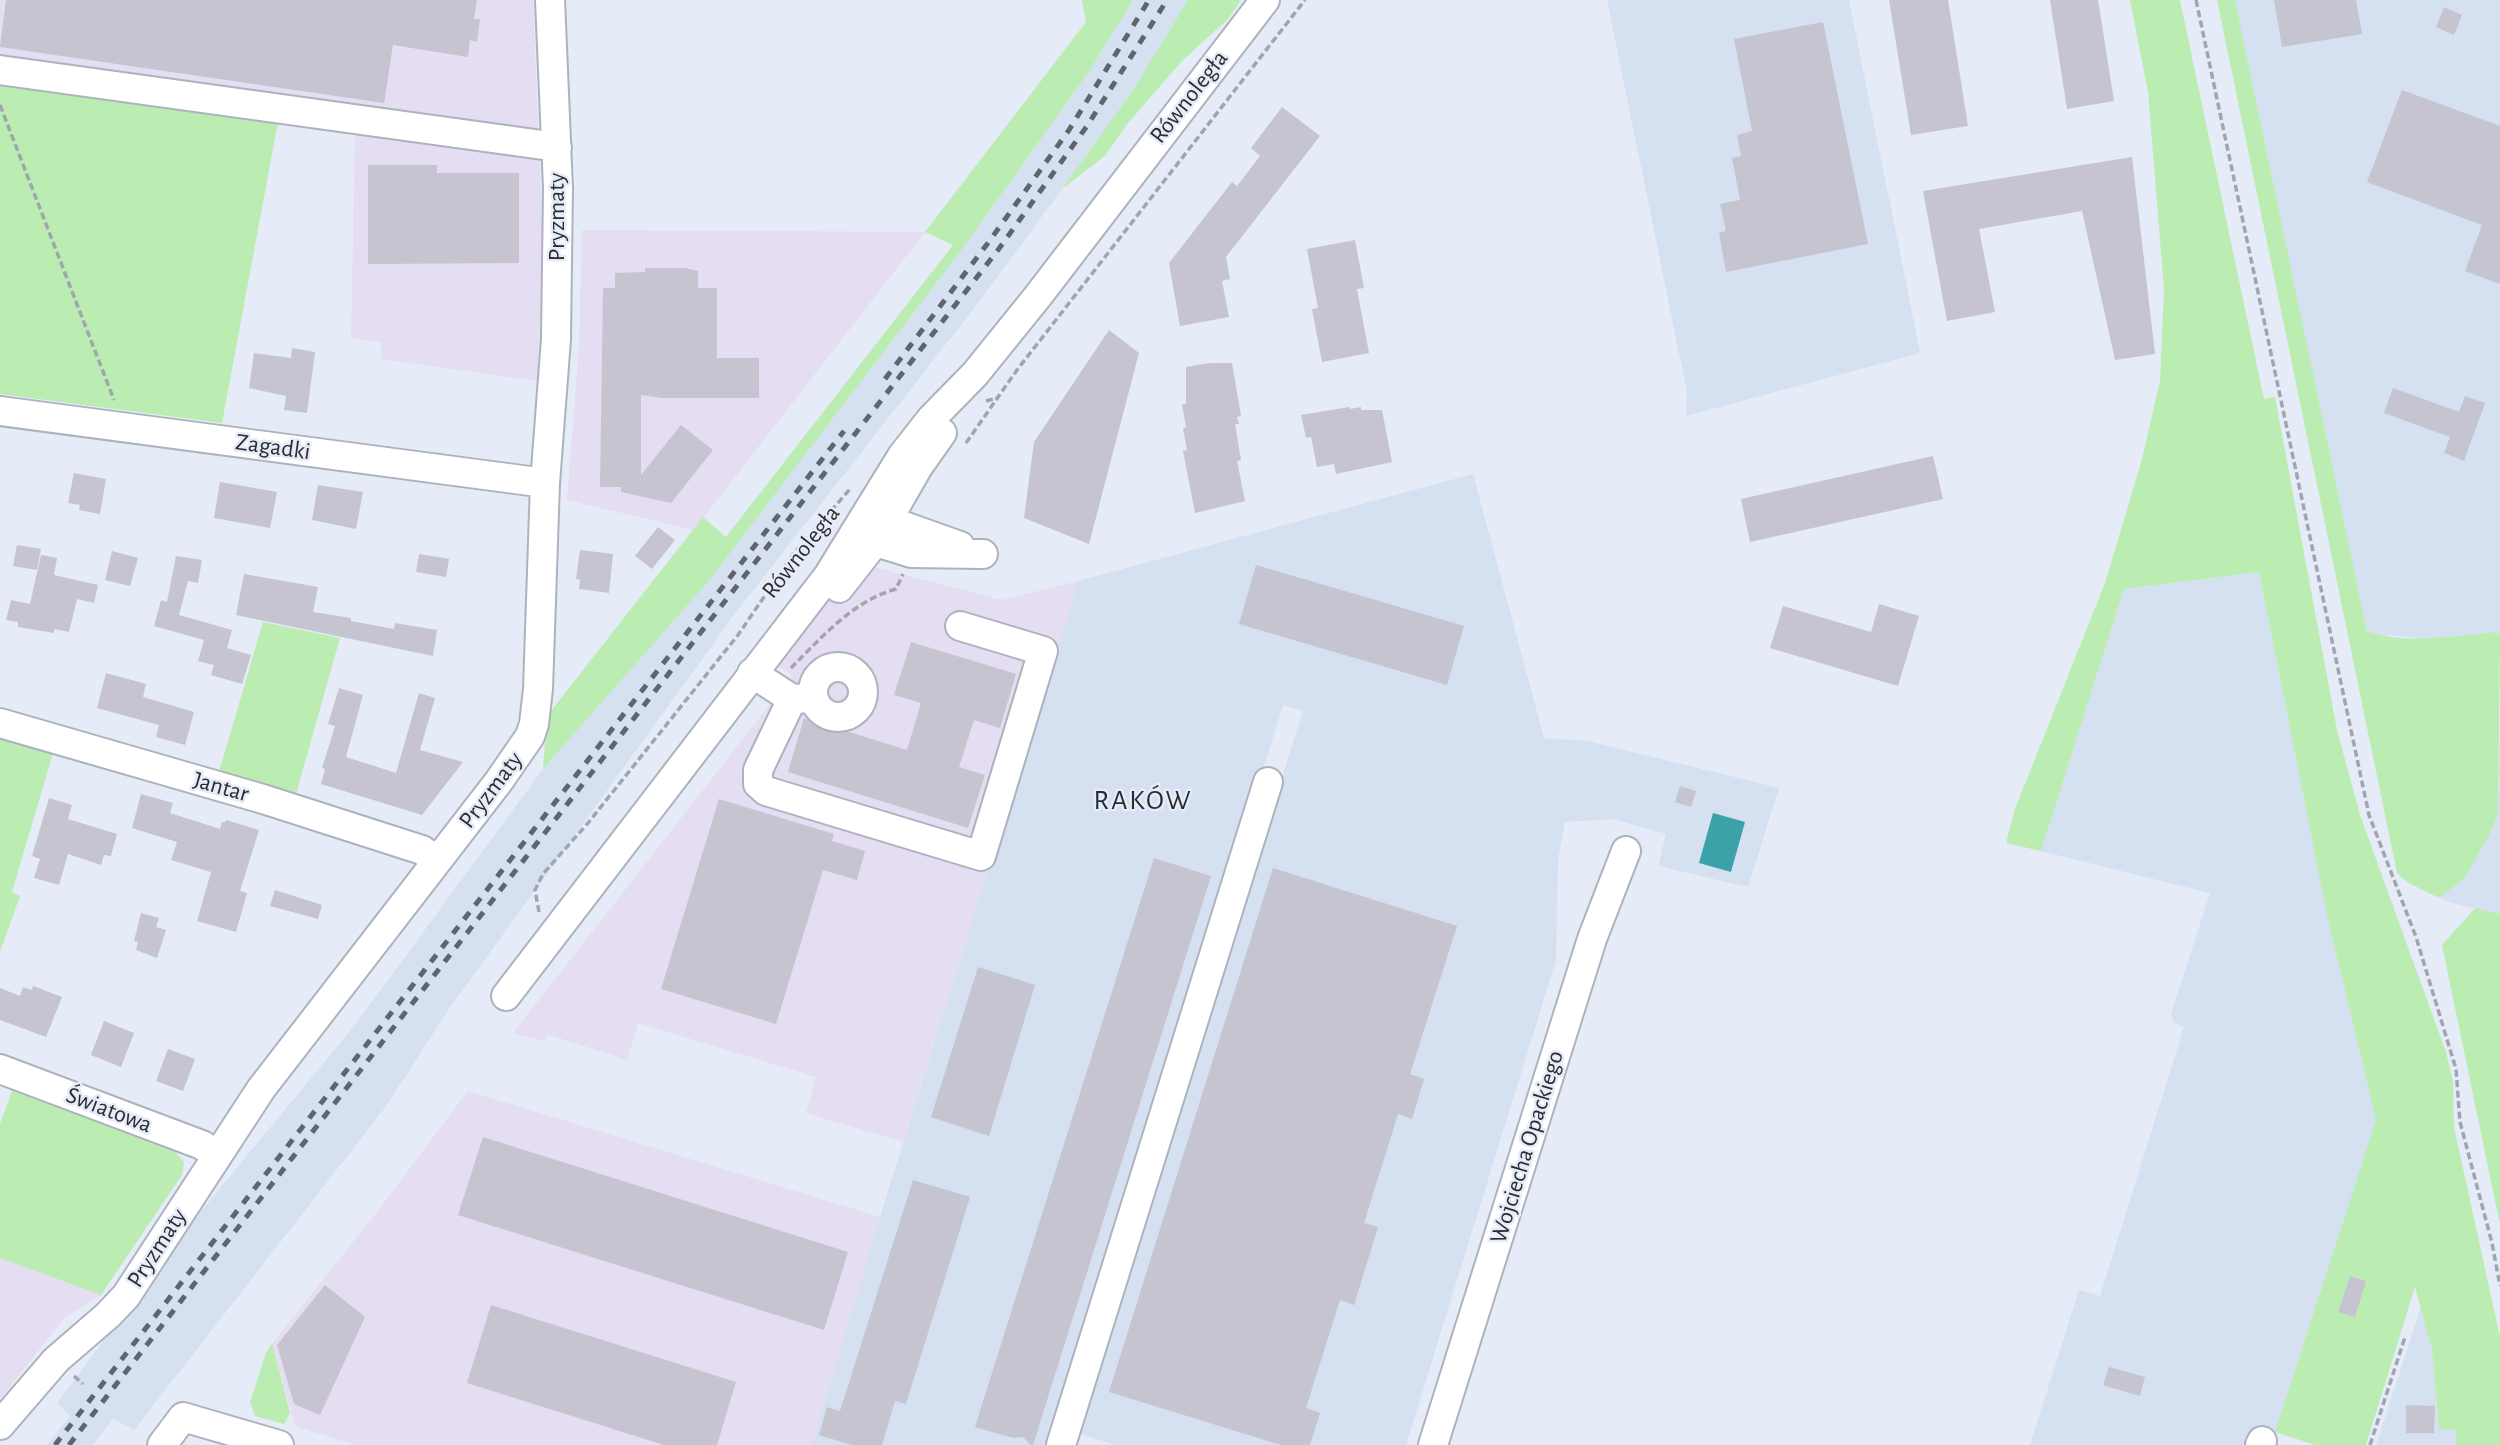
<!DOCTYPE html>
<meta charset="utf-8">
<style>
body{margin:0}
canvas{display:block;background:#e5ebf7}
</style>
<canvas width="2500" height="1445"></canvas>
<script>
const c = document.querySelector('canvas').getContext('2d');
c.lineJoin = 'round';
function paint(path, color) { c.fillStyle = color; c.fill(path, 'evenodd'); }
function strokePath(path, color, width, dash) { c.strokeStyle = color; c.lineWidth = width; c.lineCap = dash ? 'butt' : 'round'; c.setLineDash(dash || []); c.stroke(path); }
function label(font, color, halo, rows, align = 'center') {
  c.font = font + ' "Alegreya Sans",sans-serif'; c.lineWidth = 5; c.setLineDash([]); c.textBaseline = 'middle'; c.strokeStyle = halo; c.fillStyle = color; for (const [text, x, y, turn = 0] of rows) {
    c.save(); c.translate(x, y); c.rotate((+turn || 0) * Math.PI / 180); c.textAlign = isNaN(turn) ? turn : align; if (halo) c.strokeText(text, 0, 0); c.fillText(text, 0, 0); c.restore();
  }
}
paint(new Path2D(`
 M 0,0 L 533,0 L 542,230 L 542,297 L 537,381 L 381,359 L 381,342 L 351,338 L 355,134 L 0,79 Z
 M 582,230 L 925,232 L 694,530 L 567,500 L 579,348 Z
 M 850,561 L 1002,600 L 1078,581 L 903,1142 L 806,1113 L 816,1077 L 638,1023 L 627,1060 L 547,1034 L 545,1041 L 513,1033 L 793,675 L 769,661 Z
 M 468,1091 L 880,1217 L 812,1445 L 355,1445 L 295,1426 L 272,1344 L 377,1212 Z
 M 0,1258 L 101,1295 L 65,1317 L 0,1399 Z`), '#e5ddf2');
paint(new Path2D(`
 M 1133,0 L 1188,0 L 1133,90 L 1062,189 L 975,307 L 734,615 L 449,1009 L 384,1109 L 134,1430 L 113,1419 L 93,1445 L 47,1445 L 70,1416 L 57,1403 L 193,1221 L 355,1025 L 543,769 L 708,582 L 963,248 L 1088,73 Z
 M 1607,0 L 1849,0 L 1920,353 L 1686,416 L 1687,392 Z
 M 2235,0 L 2500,0 L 2500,634 L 2493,632 L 2429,639 L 2376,634 L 2367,631 Z
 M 1473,474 L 1544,738 L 1588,741 L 1779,788 L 1748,887 L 1662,867 L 1659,864 L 1666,834 L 1614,819 L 1565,822 L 1558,859 L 1556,960 L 1406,1445 L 1116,1445 L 1077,1433 L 1303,711 L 1283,705 L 1052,1445 L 812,1445 L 880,1217 L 1078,581 Z
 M 2259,572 L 2328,920 L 2376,1120 L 2271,1445 L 2030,1445 L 2079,1290 L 2100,1296 L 2184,1027 L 2174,1023 L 2171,1014 L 2210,893 L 2041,851 L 2124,589 Z
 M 2500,730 L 2500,914 L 2452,903 L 2439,898 L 2465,878 L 2498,813 Z
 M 2421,1307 L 2432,1350 L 2439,1429 L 2456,1429 L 2456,1445 L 2376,1445 Z`), '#d5e0f1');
paint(new Path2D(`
 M 1082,0 L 1133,0 L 1088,73 L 963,248 L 708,582 L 543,769 L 547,716 L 703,517 L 726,537 L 953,245 L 925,232 L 1086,22 Z
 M 1188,0 L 1241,0 L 1228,19 L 1182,61 L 1128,123 L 1105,156 L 1062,189 L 1133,90 Z
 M 2130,0 L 2180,0 L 2264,399 L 2275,397 L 2337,730 L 2360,815 L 2446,1052 L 2453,1081 L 2454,1127 L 2500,1337 L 2500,1445 L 2456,1445 L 2456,1430 L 2439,1429 L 2432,1350 L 2415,1287 L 2366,1445 L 2315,1445 L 2275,1432 L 2376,1120 L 2328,920 L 2259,572 L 2124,589 L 2041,851 L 2006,843 L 2015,809 L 2105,583 L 2142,459 L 2160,381 L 2164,289 L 2148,92 Z
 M 2217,0 L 2235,0 L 2367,631 C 2405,645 2454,636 2493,632 L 2500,634 L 2498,813 L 2491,831 L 2465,878 L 2439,898 L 2407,882 L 2397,873 Z
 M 0,79 L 278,122 L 222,423 L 0,394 Z
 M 263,622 L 340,638 L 296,794 L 219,772 Z
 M 0,738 L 53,753 L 12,892 L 20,896 L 0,952 Z
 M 2475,908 L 2500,914 L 2500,1225 L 2442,945 Z
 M 13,1088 L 171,1147 L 184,1162 L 182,1175 L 101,1295 L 0,1258 L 0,1124 Z
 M 272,1343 L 290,1413 L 284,1424 L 255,1416 L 250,1402 L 266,1353 Z`), '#bbedb3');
paint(new Path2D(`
 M 1713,813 L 1745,822 L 1731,872 L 1699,863 Z`), '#3da1a8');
paint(new Path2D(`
 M 6,0 L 477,0 L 474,19 L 480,19 L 477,42 L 470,40 L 468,57 L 393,45 L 384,103 L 0,47 Z
 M 1889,0 L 1948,0 L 1968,126 L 1911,135 Z
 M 2050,0 L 2098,0 L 2114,101 L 2067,109 Z
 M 2274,0 L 2356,0 L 2362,34 L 2282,47 Z
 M 2444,7 L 2462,15 L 2454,35 L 2436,27 Z
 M 1823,22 L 1868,244 L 1726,272 L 1719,233 L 1726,231 L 1720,204 L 1740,200 L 1732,158 L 1741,156 L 1737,135 L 1752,131 L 1734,39 Z
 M 2402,90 L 2500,126 L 2500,284 L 2465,271 L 2482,225 L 2367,182 Z
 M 1282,107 L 1320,136 L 1226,257 L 1230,279 L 1222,281 L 1229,317 L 1180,326 L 1169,263 L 1232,182 L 1237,186 L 1260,156 L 1251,148 Z
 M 2132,157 L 2155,354 L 2115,360 L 2082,211 L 1979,229 L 1995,312 L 1947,321 L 1923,191 Z
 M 368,165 L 437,165 L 437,173 L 519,173 L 519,263 L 368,264 Z
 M 1355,240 L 1364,288 L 1357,289 L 1369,353 L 1322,362 L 1312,309 L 1318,308 L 1307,249 Z
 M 645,268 L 685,268 L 698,271 L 698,288 L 717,288 L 717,358 L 759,358 L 759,398 L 662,398 L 641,395 L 641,475 L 681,425 L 713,450 L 671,503 L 621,492 L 621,487 L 600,487 L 603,288 L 615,288 L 615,273 L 645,272 Z
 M 1109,330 L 1139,353 L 1089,544 L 1024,518 L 1034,442 Z
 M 292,348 L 315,352 L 307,413 L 284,410 L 286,396 L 249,388 L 254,353 L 291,358 Z
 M 1209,363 L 1232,363 L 1241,416 L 1237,417 L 1239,424 L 1235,424 L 1241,460 L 1237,461 L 1245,501 L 1195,513 L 1183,451 L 1187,450 L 1183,428 L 1186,427 L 1182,404 L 1186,404 L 1186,367 Z
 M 2393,388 L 2459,412 L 2465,396 L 2485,403 L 2464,461 L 2444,453 L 2450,437 L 2384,413 Z
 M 1349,407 L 1350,409 L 1361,407 L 1361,410 L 1382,410 L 1392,462 L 1336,474 L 1334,464 L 1317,467 L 1311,437 L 1306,438 L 1301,415 Z
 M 1933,456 L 1943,499 L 1750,542 L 1741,499 Z
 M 74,473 L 106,479 L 100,514 L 79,510 L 80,505 L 68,503 Z
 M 220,482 L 277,492 L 270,528 L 214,518 Z
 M 318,485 L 363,492 L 356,529 L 312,520 Z
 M 658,527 L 675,540 L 652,569 L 635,556 Z
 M 17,545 L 41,549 L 37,570 L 13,566 Z
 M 580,550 L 613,554 L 609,593 L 579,589 L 580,580 L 576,579 Z
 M 112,551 L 138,558 L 130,586 L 105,580 Z
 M 419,554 L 449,559 L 446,577 L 416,572 Z
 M 41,555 L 57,558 L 54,575 L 98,585 L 94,603 L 77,599 L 69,632 L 54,629 L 54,633 L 18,627 L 18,622 L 6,620 L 11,600 L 30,604 Z
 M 176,556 L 202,560 L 198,583 L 188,581 L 179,615 L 232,630 L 227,648 L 251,655 L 242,684 L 211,675 L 214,665 L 198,661 L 204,640 L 154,626 L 161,600 L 167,602 Z
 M 1256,565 L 1464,626 L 1447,685 L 1239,624 Z
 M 244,574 L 318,587 L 313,612 L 351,618 L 351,621 L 394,629 L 395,623 L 437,630 L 433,656 L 236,615 Z
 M 1879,604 L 1919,616 L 1898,686 L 1770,648 L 1783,606 L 1871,632 Z
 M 911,642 L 1016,674 L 1000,728 L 974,720 L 959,767 L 985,775 L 968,828 L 788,772 L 804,718 L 907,750 L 921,703 L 894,695 Z
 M 106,673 L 146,684 L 143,697 L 194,712 L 185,745 L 156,737 L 159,725 L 97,708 Z
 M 339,688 L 363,695 L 346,757 L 396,773 L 419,693 L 435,698 L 420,750 L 463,762 L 422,815 L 321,784 L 325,769 L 322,768 L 335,726 L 328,724 Z
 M 1680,786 L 1696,791 L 1691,807 L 1675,802 Z
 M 141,794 L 173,803 L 170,813 L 220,829 L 222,822 L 225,822 L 226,820 L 259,830 L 240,891 L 247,893 L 236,932 L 197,921 L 211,872 L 171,860 L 177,842 L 132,828 Z
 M 49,798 L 72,805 L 68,819 L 117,834 L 111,856 L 104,855 L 101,865 L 68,854 L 59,885 L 34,878 L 40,859 L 32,856 Z
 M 719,799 L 834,834 L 832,841 L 865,851 L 857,880 L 823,870 L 776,1024 L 661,989 Z
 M 1154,858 L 1211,876 L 1033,1445 L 1031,1445 L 1023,1437 L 1013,1438 L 975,1427 Z
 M 1273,868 L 1457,926 L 1410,1074 L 1424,1079 L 1412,1119 L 1398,1114 L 1364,1223 L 1378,1227 L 1354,1305 L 1340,1300 L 1306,1408 L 1320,1413 L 1310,1445 L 1281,1445 L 1109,1392 Z
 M 275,890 L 322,905 L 318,919 L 270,906 Z
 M 141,913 L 159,918 L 156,927 L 166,930 L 157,958 L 136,950 L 138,942 L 134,941 Z
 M 978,967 L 1035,985 L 989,1136 L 931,1117 Z
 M 33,986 L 62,997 L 46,1037 L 0,1020 L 0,988 L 20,996 L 23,987 L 32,990 Z
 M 104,1021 L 134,1033 L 121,1067 L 91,1055 Z
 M 168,1049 L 195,1059 L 183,1091 L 156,1081 Z
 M 483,1137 L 848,1252 L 824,1330 L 458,1215 Z
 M 913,1180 L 970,1197 L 906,1404 L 895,1401 L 882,1445 L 852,1445 L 819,1435 L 827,1407 L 840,1411 Z
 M 2350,1276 L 2366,1281 L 2355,1317 L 2338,1312 Z
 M 325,1285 L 365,1317 L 320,1415 L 294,1404 L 277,1345 Z
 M 491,1305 L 736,1382 L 717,1445 L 664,1445 L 467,1383 Z
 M 2109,1367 L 2145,1377 L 2140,1396 L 2103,1385 Z
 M 2406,1405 L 2435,1406 L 2434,1433 L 2406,1433 Z`), '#c5c4d0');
const minor = new Path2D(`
 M 0,70 L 557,147
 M 0,411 L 545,483
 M 870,514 L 960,546
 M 860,537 L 911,553 L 983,554
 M 839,588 L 875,542 L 918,467 L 942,433
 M813 692a25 25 0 1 1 50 0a25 25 0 1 1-50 0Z
 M 752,673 L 792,699 L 811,698
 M 792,699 L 758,770 L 758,784 L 766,791 L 981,856 L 1043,651 L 960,626
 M 0,723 L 263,799 L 422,850 L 437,861
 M 506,996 L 828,576 L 902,456 L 931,419 L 975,374 L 1038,296 L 1265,0
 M 0,1069 L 202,1145 L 217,1155
 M 0,1425 L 56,1360 L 108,1315 L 126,1296 L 261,1089 L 499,781 L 530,736 L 534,724 L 538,689 L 545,483 L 556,339 L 558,188 L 550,0
 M 162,1445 L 183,1417 L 279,1445
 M 1061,1445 L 1268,782
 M 1433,1445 L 1592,939 L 1626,851
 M 2260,1445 L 2262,1441`);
strokePath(minor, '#adb3be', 32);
strokePath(new Path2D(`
 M 2196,0 L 2369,815 L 2416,937 L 2456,1069 L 2460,1122 L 2492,1243 L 2500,1286
 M 0,105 L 114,400
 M 986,401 L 997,398
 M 966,443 L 1017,370 L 1305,0
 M 791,668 C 822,637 853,601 896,589 L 903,574
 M 539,912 L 535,890 L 543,874 L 588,823 L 738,635 L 794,553 L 851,488
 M 74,1376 L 83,1384
 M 2370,1445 L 2405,1337`), '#a0a5ae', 3.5, [7, 3.5]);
strokePath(minor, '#fff', 28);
strokePath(new Path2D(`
 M 885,379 L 988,243 L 1069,130 L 1149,0
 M 55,1445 L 844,431
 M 69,1445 L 998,250 L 1087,126 L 1167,0`), '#61656b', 5, [9, 9]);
label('24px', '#2a2c30', '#e5ebf7', [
 ["Równoległa",1189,97,-52],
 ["Pryzmaty",557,217,-90],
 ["Zagadki",273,447,8],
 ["Równoległa",801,552,-52],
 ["Jantar",221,787,16],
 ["Pryzmaty",491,790,-53],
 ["Światowa",109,1110,21],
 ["Wojciecha Opackiego",1527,1147,-73],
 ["Pryzmaty",157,1248,-57]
]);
c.letterSpacing = '2px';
label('28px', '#272c34', '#e5ebf7', [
 ["RAKÓW",1143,801]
]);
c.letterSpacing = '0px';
</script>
